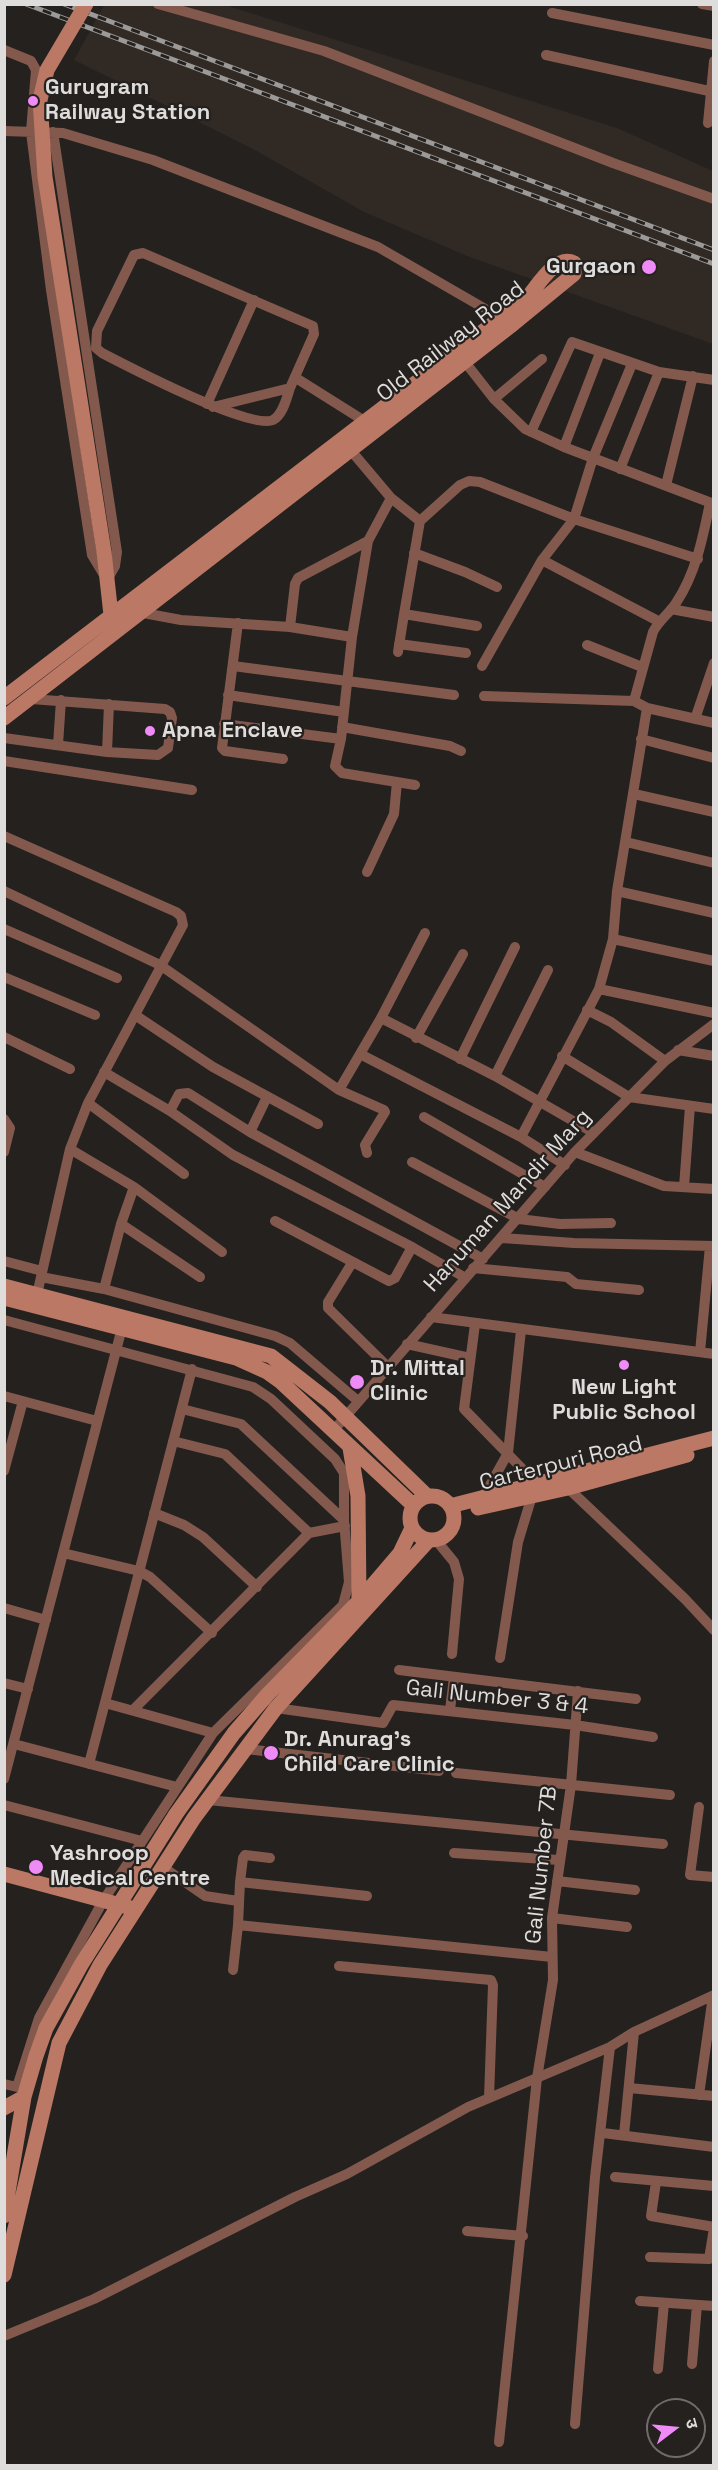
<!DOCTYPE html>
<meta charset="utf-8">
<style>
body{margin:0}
#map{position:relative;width:718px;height:2470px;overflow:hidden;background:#24211f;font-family:"Space Grotesk","Noto Sans Devanagari",sans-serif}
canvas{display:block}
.frame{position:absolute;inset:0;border:6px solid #dfdddc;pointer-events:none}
.north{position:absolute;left:646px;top:2398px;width:60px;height:60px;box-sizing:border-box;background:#24211f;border:2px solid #6f6c6b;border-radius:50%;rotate:74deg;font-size:16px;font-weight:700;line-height:24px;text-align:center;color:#dfdddc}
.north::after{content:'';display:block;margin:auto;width:21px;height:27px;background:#ef8bf7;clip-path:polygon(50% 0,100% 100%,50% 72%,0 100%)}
</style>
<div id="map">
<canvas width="718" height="2470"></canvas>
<div class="frame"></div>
<div class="north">उ</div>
</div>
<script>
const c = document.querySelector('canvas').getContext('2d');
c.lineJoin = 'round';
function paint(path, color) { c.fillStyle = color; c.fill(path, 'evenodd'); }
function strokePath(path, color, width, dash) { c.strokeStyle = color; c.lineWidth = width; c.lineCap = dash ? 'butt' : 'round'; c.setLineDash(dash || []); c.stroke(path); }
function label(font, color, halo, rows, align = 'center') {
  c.font = font + ' "Space Grotesk",sans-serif'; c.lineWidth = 4.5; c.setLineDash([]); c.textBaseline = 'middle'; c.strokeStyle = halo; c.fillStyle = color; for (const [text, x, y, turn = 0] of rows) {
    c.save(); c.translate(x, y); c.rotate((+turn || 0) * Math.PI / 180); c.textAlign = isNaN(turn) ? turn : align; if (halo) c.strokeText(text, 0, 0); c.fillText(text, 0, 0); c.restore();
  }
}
paint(new Path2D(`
 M 104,5 L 225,5 L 617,128 L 713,171 L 713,344 L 467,256 L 364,212 L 253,149 L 74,60 Z`), '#312924');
strokePath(new Path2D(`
 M 158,4 L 324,51 L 613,163 L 714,199
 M 702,4 L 714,6
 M 552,13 L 714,45
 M 4,50 L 31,61 L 36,70 L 31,132 L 51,290 L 92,555 L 107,580 L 115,566 L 117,552 L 53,132
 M 546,55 L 709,91
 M 708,123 L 714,61
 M 4,131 L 63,133 L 153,160 L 378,247 L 501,318
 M 465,362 L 494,399 L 525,429 L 564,447 L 714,504
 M 296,378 L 366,422
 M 494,399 L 542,359
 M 207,404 L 254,300
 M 213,407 L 290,388 L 314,334 L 313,326 L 143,253 L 134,255 L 97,331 L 96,348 L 102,353 C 129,367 250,430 273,420 C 283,415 287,397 290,388
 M 531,432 L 572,342 L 659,372 L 714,380
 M 348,447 L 391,498 L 420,521
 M 564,447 L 600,353
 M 620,469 L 659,372
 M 666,485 L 693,376
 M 391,498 L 368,541 L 352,637 L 341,739 L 335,766 L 342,773 L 415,785
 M 414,553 L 465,572 L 497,587
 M 542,560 L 658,621
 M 671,609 L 714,617
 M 138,612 L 181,620 L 290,627 L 352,637
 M 404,614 L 420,521 L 460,485 L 469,481 L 480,482 L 574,519 L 698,559
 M 238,623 L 222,748 L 225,751 L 283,759
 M 290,627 L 295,584 L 298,578 L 368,541
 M 399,644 L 466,653
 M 587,645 L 642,667
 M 398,652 L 404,614 L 477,626
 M 233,666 L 454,695
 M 482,666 L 542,560 L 574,519 L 593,458 L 632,364
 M 228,695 L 344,712
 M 484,696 L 634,701 L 647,708 L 714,723
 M 634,701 L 653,632 C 659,620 669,614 676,603 C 696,573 703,537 710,503
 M 695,719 L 714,663
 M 224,724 L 341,739
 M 342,727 L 450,746 L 461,751
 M 4,738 L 107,752 L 158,755 L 168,748 L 172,718 L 170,712 L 165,709 L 31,699
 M 641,739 L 714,758
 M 58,745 L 61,700
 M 107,752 L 109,704
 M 4,761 L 192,790
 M 634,794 L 714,812
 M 4,836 L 176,912 L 181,916 L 183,925 L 88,1103 L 70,1149 L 36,1299
 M 626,842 L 714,863
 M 367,872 L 394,814 L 397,782
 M 4,891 L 160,965 L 339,1090 L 384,1110 L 385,1112 L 365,1145 L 367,1153
 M 617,891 L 714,913
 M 4,929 L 117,978
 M 613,939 L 714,961
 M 4,977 L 95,1015
 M 599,989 L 714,1013
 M 587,1010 L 611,1022 L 665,1061
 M 135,1015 L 213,1067 L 318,1124
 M 381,1018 L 495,1076 L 594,1133
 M 4,1037 L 70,1069
 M 416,1038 L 463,954
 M 678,1050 L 714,1056
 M 360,1054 L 521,1137 L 565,1165
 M 562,1056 L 629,1097 L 714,1109
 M 460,1059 L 515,947
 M 104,1072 L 170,1111 L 233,1155 L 412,1247 L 464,1277
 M 495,1076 L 548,970
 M 339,1090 L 381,1018 L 425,933
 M 88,1103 L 184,1174
 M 170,1111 L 179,1094 L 188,1093 L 250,1132 L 483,1259
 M 424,1117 L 545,1187
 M 4,1119 L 10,1128 L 4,1152
 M 250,1132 L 267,1097
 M 521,1137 L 599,989 L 613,939 L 617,891 L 647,708
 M 70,1149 L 134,1187 L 222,1252
 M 575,1152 L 664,1186 L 714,1189
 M 412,1162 L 519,1219 L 560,1224 L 611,1223
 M 684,1187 L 690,1106
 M 275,1221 L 389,1281 L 395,1278 L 412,1247
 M 121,1224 L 200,1277
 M 502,1238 L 574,1243 L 714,1246
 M 4,1261 L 42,1271
 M 352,1263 L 328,1302 L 328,1308 L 389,1368
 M 473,1268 L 567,1277 L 576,1284 L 639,1290
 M 41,1277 L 104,1289 L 275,1336 L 290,1343 L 358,1401
 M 104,1289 L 121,1224 L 134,1187
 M 431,1317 L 714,1354
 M 4,1320 L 253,1387 L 271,1399 L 335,1459 L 344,1473 L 344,1520 L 349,1582 L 343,1605 L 213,1733 L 103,1901 L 39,2018 L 17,2087 L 4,2084
 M 475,1324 L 464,1409 L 536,1483
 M 407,1344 L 470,1358
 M 700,1352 L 710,1246
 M 4,1396 L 97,1421
 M 182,1409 L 241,1424 L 344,1520
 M 333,1431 L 575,1152 L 665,1061 L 714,1024
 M 173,1441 L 225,1454 L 309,1533
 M 4,1471 L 23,1401
 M 568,1488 L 685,1599 L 714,1630
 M 484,1496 L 508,1453 L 521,1330
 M 154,1513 L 184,1525 L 203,1537 L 257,1587
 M 436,1540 L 454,1562 L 459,1579 L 452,1654
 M 63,1553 L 139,1571 L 150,1577 L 212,1633
 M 4,1608 L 46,1620
 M 500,1658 L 518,1542 L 532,1496
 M 399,1670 L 636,1699
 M 4,1683 L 28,1689
 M 105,1703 L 213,1733
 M 276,1708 L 383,1723 L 393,1705 L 575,1725 L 653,1737
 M 133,1710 L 309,1533 L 345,1526
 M 450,1710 L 454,1677
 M 14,1744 L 177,1787
 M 246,1749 L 439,1771
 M 89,1764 L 192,1369
 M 456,1773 L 670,1795
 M 4,1779 L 123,1324
 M 208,1800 L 663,1844
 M 4,1805 L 142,1841
 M 699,1807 L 690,1875 L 714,1877
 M 454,1853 L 559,1860
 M 163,1867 L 205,1896 L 238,1901
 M 557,1881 L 635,1890
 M 240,1882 L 243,1858 L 245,1855 L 270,1858
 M 552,1918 L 627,1927
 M 238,1925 L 240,1882 L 367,1896
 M 339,1966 L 491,1980 L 493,1985 L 489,2098
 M 233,1970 L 238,1925 L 552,1957
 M 629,2088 L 714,2096
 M 699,2095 L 713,1996
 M 603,2133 L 714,2147
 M 624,2135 L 634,2032
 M 615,2177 L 714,2186
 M 656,2182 L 651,2216 L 714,2227
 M 467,2231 L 523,2236
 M 650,2257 L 709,2259 L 714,2228
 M 640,2301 L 714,2306
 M 4,2336 L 94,2299 L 295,2197 L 347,2174 L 468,2107 L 610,2047 L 634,2032 L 714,1995
 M 692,2364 L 697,2305
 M 658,2369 L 664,2303
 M 575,2424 L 595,2177 L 610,2047
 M 499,2442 L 537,2078 L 553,1980 L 552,1918 L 571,1785 L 578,1691`), '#83594d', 10);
strokePath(new Path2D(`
 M 104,552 L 112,624
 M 4,698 L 528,297 C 538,285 556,254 574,263 L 574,274 L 513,324 L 4,718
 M 4,1286 L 271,1356 L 330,1402 L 427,1496
 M 4,1298 L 236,1358 L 267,1372 L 281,1382 L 413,1505
 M 350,1448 L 358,1496 L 359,1601
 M410 1518a22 22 0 1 1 44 0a22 22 0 1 1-44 0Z
 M 450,1506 L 714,1438
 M 478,1508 L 568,1488 L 687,1455
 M 4,1874 L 128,1907
 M 4,2108 L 24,2097
 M 4,2216 L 24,2097 L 36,2056 L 46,2028 L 81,1965 L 176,1814 L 234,1733 L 268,1694 L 359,1601 L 400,1553 L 412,1528
 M 4,2275 L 59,2043 L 100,1965 L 194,1818 L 276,1708 L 429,1540`), '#ba7865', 15);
const rail = new Path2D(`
 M 26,4 L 714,264
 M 64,4 L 714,250`);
strokePath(rail, '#9c9a98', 5);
strokePath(rail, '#24211f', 3, [9]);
strokePath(new Path2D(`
 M 86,4 L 47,70 L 40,100 L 45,177 L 104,552`), '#ba7865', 15);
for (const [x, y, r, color] of [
 [33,101,6,"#ef8bf7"],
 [649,267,8,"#ef8bf7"],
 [150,731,6,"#ef8bf7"],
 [624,1365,6,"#ef8bf7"],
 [357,1382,8,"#ef8bf7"],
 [271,1753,8,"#ef8bf7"],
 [36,1867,8,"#ef8bf7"]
]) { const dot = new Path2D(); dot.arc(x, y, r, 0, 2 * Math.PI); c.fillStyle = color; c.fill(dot); strokePath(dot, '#24211f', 2); }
label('bold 22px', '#dfdddc', '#24211f', [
 ["Gurugram",45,88],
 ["Railway Station",45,113],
 ["Gurgaon",636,267,"right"],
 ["Apna Enclave",162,731],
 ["Dr. Mittal",370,1369],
 ["Clinic",370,1394],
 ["New Light",624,1388,"center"],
 ["Public School",624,1413,"center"],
 ["Dr. Anurag's",284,1740],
 ["Child Care Clinic",284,1765],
 ["Yashroop",50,1854],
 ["Medical Centre",50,1879]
], 'left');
label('22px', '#dfdddc', '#24211f', [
 ["Old Railway Road",451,342,-38],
 ["Hanuman Mandir Marg",508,1201,-48],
 ["Carterpuri Road",561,1464,-14],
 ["Gali Number 3 & 4",497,1698,6],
 ["Gali Number 7B",542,1865,-84]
]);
</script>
